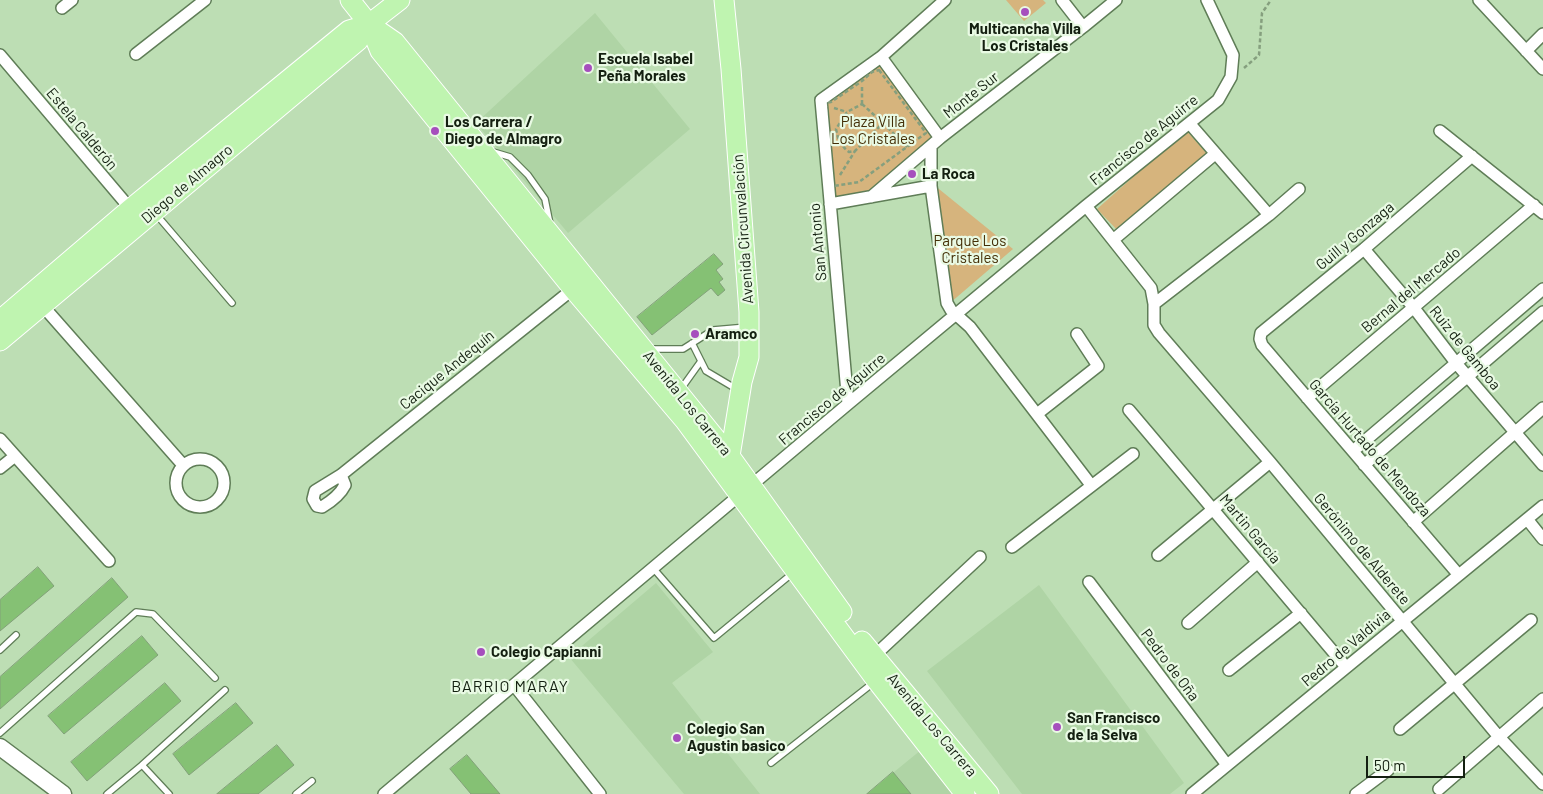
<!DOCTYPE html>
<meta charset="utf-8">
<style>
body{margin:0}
#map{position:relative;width:1543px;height:794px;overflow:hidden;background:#bddeb4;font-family:Barlow,sans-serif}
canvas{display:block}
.scale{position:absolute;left:1366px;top:756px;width:99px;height:22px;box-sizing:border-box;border:2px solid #142011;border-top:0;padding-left:6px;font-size:15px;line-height:18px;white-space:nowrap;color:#142011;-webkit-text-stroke:4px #e9fae4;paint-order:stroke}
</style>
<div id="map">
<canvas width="1543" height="794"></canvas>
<div class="scale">50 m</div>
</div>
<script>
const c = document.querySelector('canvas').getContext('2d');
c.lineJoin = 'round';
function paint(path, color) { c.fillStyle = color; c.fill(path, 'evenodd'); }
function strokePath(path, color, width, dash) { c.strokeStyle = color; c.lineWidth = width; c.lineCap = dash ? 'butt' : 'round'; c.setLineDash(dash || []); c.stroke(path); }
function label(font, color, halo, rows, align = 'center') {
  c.font = font + ' Barlow,sans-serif'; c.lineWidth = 4.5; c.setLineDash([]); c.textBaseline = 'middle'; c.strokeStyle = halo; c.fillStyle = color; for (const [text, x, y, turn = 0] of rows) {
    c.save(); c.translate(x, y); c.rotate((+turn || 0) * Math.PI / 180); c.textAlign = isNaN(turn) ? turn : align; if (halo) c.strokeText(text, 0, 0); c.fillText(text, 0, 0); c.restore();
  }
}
paint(new Path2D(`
 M 595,13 L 690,129 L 568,233 L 476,123 Z
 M 656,583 L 713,652 L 672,683 L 760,794 L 684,794 L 569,657 Z
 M 1039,585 L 1184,783 L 1170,794 L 1022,794 L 927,671 Z
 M 921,750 L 955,794 L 867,794 Z`), '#afd4a5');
paint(new Path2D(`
 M 1006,0 L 1043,0 L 1046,3 L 1024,21 Z
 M 879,63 L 933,135 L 870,195 L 832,199 L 827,103 Z
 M 1186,130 L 1208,155 L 1119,232 L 1097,209 Z
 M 934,185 L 1013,249 L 950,303 Z`), '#d6b47d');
const building = new Path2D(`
 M 714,254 L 723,264 L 716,270 L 723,279 L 719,282 L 725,290 L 718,296 L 711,288 L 652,335 L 637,317 Z
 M 38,567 L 54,586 L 0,631 L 0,600 Z
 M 112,578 L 128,597 L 0,709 L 0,677 Z
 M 142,636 L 158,655 L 64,734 L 48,716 Z
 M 165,683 L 181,701 L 87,781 L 71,762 Z
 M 236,703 L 253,723 L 189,775 L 173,754 Z
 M 277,745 L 294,765 L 258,794 L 217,794 Z
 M 467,755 L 500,794 L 471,794 L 450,769 Z
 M 893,772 L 911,794 L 867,794 Z`);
paint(building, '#85c174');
strokePath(building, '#82a179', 1);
const lane = new Path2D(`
 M 490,151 L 510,157 L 528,175 L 545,199 L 550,224
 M 155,213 L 232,303
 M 692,343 L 706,371 L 738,390
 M 649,349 L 683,349 L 713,330 L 747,327
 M 681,389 L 701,361
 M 653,568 L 714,638 L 794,572
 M 0,650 L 16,635
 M 0,733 L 136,612 L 153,614 L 215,678
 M 771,763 L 873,683
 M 107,794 L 142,765
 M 169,794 L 142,765 L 225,690
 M 296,794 L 312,781`);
const street = new Path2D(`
 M 1062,0 L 1083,27
 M 1479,0 L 1543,69
 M 62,8 L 72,0
 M 1526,51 L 1543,34
 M 136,54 L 205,0
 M 0,55 L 134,213
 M 881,57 L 940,138
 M 1190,124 L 1269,215
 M 1440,131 L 1543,213
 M 931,147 L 931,186 L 947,303 L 951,310 L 970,327 L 1091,485
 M 871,197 L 940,138 L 1083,27 L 1116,0
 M 830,204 L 931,186
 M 1086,206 L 1151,288 L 1154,304 L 1154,325 L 1159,333 L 1270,462 L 1499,737 L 1543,784
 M 1113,240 L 1215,154
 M 1364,249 L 1414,308 L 1456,363 L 1543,465
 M 1154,304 L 1269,215 L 1299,189
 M 42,305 L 183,465
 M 1307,398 L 1534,205
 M 848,404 L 821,100 L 881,57 L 945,0
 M 1129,410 L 1346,667
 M 1037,414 L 1098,366 L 1077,334
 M 0,439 L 109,561
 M 1353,451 L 1543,289
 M176 483a24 24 0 1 1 48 0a24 24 0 1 1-48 0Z
 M 1364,465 L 1543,312
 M 0,468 L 15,456
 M 341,475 L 345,485 C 340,495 332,501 322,507 L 317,506 L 313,499 L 315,491 L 341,475 L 573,289
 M 1527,519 L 1543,539
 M 1413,522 L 1543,408
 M 1012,547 L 1133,454
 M 1158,555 L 1270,462
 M 1458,574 L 1262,345 L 1260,339 L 1261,333 L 1364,249 L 1472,156
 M 1089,582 L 1227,765
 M 1188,623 L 1258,562
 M 874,656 L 980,557
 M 1229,670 L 1301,613
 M 514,685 L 600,794
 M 1400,729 L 1531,620
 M 1439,789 L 1543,699
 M 384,794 L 848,404 L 1086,206 L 1218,100 L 1231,77 L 1233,55 L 1207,0
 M 1192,794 L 1543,506
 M 1356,794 L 1388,770`);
const secondary = new Path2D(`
 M 0,747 L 63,794`);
const primary = new Path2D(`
 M 350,0 L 369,24 L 380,51 L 573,289 L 685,421 L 876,680 L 965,794
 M 724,0 L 731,69 L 749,312 L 749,357 L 742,382 L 730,456
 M 369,24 L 395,42 L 730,456 L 842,612
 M 0,320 L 130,209 L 349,30 L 369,24
 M 0,341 L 358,41 L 369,24 L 400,0
 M 862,641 L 989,794`);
strokePath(lane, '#5f7d57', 8);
strokePath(street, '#5f7d57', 14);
strokePath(secondary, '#5f7d57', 19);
strokePath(primary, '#fff', 21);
strokePath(new Path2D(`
 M 1244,68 L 1259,55 L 1262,13 L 1271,0
 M 879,70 L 926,133 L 859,182 L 834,186 C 825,171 827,123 826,103 L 831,102 L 862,81 L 872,72 Z
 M 862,104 L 883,123 L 855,151 L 849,152 C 840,145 838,139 836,129 L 847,112 Z
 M 862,104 L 862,85
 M 834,108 L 847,112
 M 883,123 L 907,147
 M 840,175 L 855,151`), '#859f7e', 2.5, [4, 2.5]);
strokePath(lane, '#fff', 5.5);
strokePath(street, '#fff', 11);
strokePath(secondary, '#fff', 16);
strokePath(primary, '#bff4b0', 19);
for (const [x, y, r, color] of [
 [1025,12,5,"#a64fbd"],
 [588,68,5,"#a64fbd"],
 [435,131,5,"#a64fbd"],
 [912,174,5,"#a64fbd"],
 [695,334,5,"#a64fbd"],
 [481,652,5,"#a64fbd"],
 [1057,727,5,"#a64fbd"],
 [677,738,5,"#a64fbd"]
]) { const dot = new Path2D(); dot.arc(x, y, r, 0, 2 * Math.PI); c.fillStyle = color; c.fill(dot); strokePath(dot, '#e9fae4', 2); }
label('bold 15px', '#142011', '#e9fae4', [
 ["Multicancha Villa",1025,29,"center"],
 ["Los Cristales",1025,46,"center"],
 ["Escuela Isabel",598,59],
 ["Peña Morales",598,76],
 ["Los Carrera /",445,122],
 ["Diego de Almagro",445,139],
 ["La Roca",922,174],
 ["Aramco",705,334],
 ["Colegio Capianni",491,652],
 ["San Francisco",1067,718],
 ["de la Selva",1067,735],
 ["Colegio San",687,729],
 ["Agustin basico",687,746]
], 'left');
label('15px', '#142011', '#e9fae4', [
 ["Monte Sur",971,95,-38],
 ["Estela Calderón",82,129,50],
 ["Francisco de Aguirre",1144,140,-39],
 ["Diego de Almagro",187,184,-40],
 ["Avenida Circunvalación",743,229,-94],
 ["Guill y Gonzaga",1355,236,-40],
 ["San Antonio",818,242,-95],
 ["Bernal del Mercado",1411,290,-40],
 ["Ruiz de Gamboa",1465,348,51],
 ["Cacique Andequín",447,370,-39],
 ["Francisco de Aguirre",832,399,-40],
 ["Avenida Los Carrera",687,403,51],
 ["García Hurtado de Mendoza",1370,448,49],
 ["Martin García",1250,529,50],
 ["Gerónimo de Alderete",1362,549,50],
 ["Pedro de Valdivia",1346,648,-40],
 ["Pedro de Oña",1170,665,53],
 ["Avenida Los Carrera",932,725,50]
]);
label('15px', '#432e06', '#e9fae4', [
 ["Plaza Villa",873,122],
 ["Los Cristales",873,139],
 ["Parque Los",970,241],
 ["Cristales",970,258]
]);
c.letterSpacing = '1px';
label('16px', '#142011', '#e9fae4', [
 ["BARRIO MARAY",510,687]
]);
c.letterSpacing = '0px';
</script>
